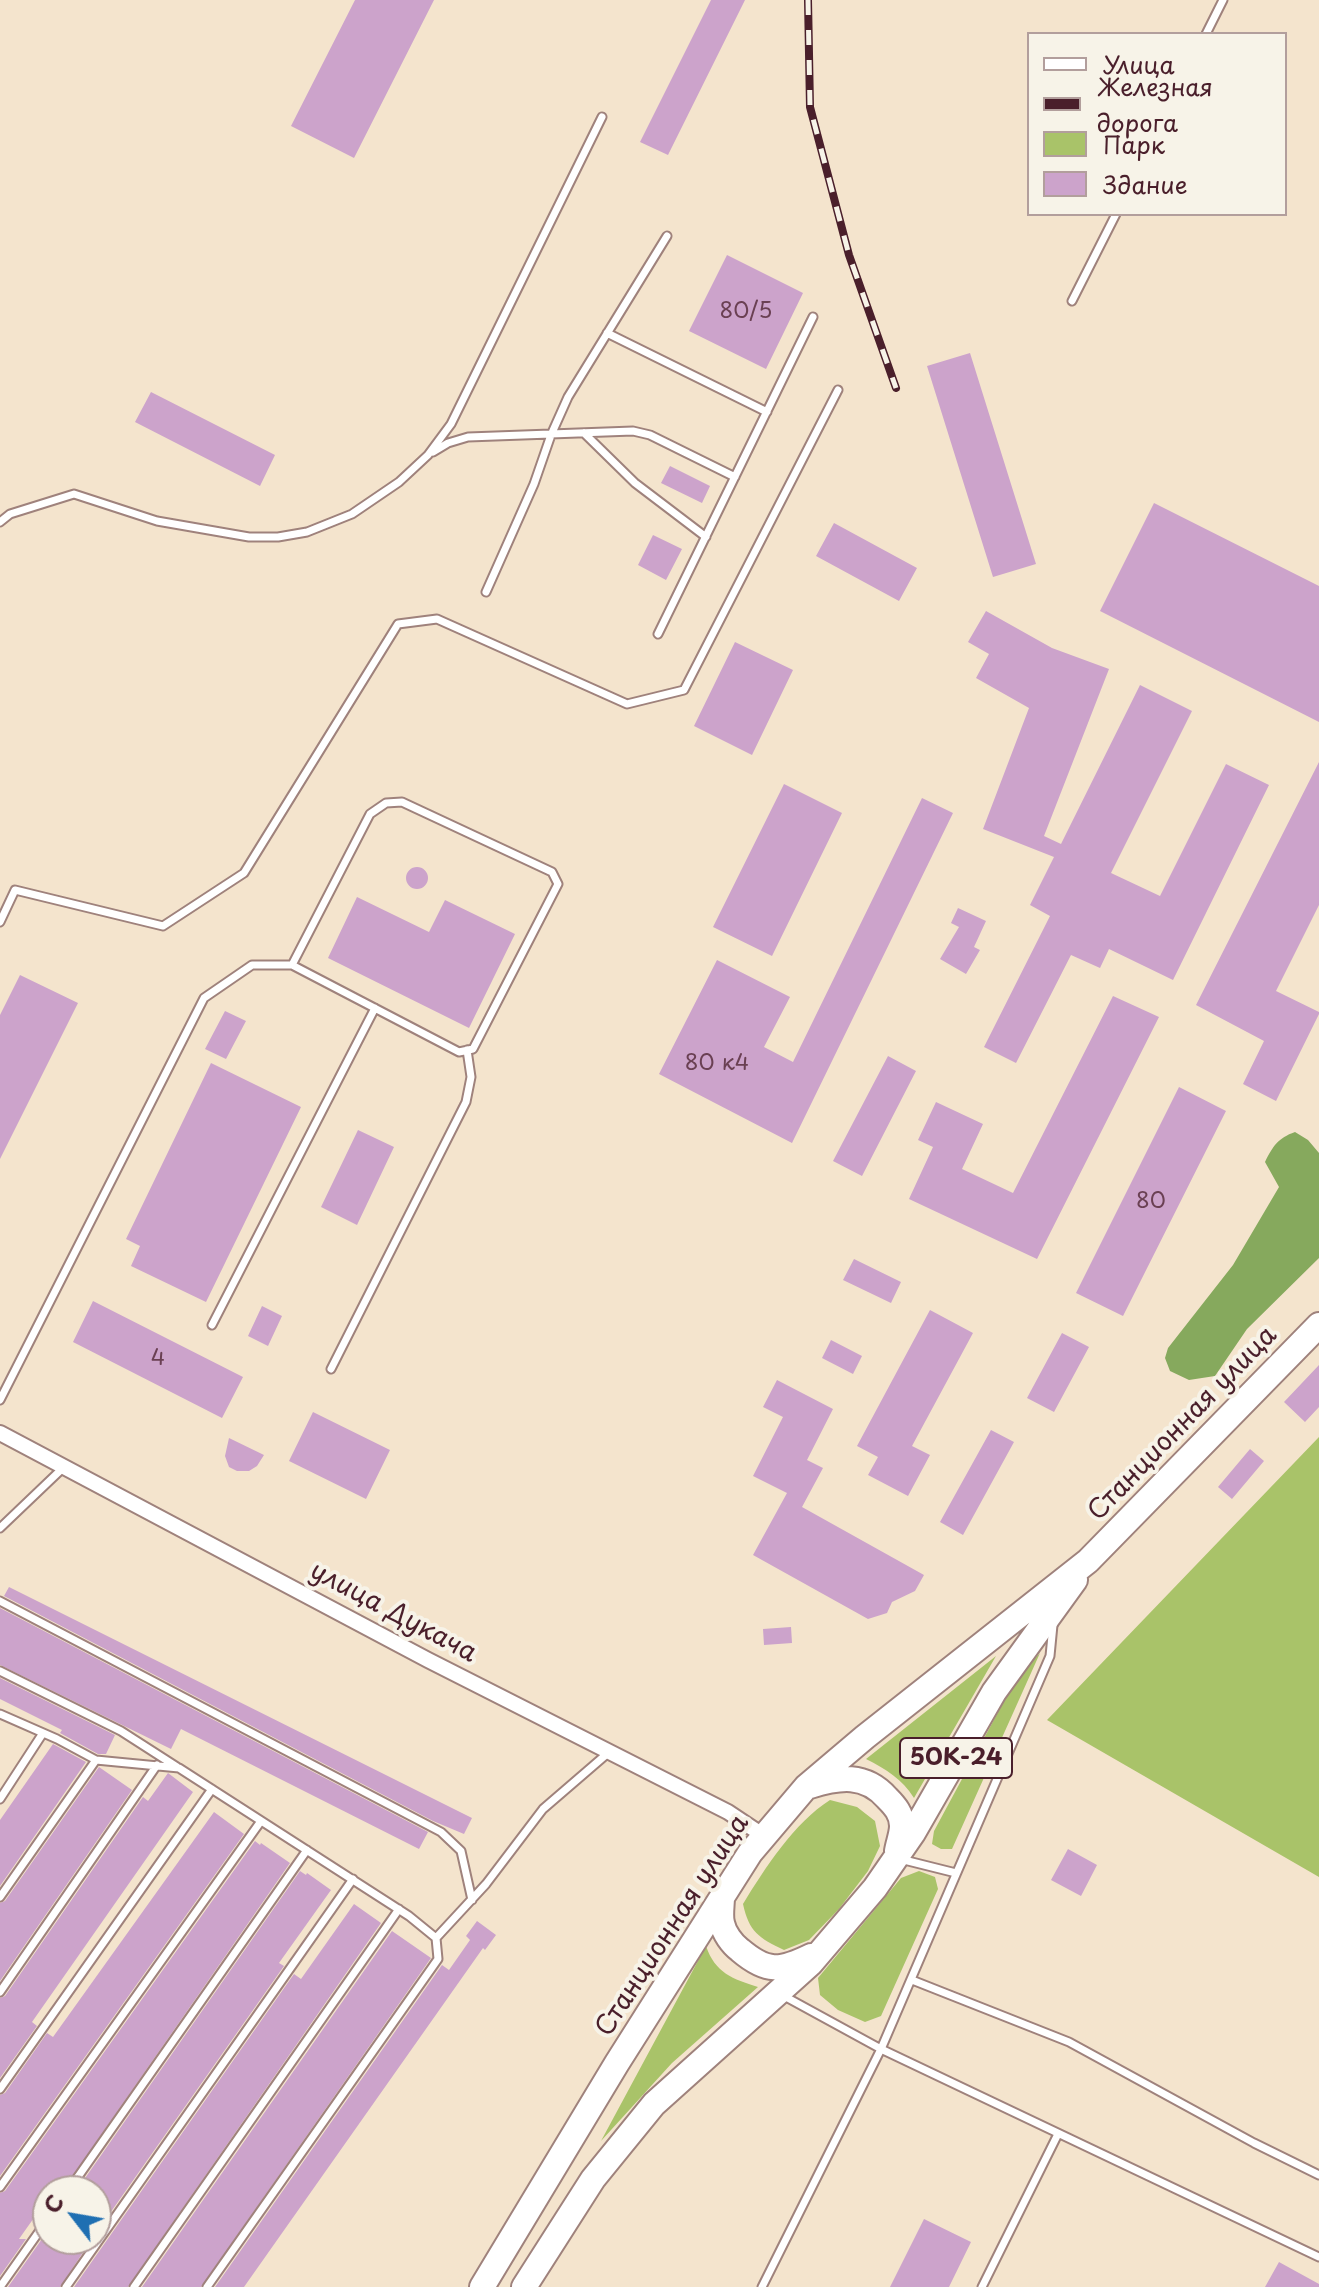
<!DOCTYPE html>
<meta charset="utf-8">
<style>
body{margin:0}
#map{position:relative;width:1319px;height:2287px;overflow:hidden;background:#f4e4cd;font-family:"Playpen Sans",sans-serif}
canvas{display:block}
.legend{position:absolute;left:1027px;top:32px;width:260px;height:184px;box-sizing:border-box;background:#f7f3e8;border:2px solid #b29e9c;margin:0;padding:10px 14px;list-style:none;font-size:24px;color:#4a1f2b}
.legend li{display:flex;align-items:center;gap:16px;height:40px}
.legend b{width:40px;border:2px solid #b29e9c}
.north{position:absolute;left:32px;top:2175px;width:80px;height:80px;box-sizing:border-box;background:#f7f3e8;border:2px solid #b29e9c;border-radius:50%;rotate:301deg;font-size:22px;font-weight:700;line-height:32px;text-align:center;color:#4a1f2b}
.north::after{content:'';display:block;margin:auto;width:28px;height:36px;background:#1f6fb2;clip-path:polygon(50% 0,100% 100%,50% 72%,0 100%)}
</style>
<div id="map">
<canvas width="1319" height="2287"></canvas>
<ul class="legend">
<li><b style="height:10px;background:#fff"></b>Улица</li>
<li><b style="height:10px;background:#4a1f2b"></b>Железная дорога</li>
<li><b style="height:22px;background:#a9c369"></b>Парк</li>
<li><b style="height:22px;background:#cca3cb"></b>Здание</li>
</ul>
<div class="north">С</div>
</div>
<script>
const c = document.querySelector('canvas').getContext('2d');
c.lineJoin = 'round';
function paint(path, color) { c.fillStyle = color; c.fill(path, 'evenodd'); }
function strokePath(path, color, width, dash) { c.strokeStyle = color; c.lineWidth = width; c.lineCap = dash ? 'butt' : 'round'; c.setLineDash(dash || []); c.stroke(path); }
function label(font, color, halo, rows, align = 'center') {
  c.font = font + ' "Playpen Sans",sans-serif'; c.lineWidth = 8; c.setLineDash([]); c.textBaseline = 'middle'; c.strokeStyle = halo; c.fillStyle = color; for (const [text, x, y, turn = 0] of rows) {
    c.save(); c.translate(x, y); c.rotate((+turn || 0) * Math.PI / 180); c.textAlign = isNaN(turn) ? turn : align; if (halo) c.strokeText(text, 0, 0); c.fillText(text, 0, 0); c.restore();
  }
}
paint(new Path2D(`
 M 1319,1437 L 1319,1877 L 1047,1720 Z
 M 1040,1653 L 952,1849 L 941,1849 L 932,1844 L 934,1831 L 1017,1677 Z
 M 996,1656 L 914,1798 C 902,1779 886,1769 866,1759 Z
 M 830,1800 L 857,1807 L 875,1821 L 880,1846 L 868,1871 L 839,1909 L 809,1940 L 784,1950 C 759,1938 749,1932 743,1904 C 765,1868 795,1822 830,1800 Z
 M 919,1871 L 935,1877 L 938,1889 L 881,2016 L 865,2022 L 838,2010 L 820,1995 L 818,1978 L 901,1878 Z
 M 706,1946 C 715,1973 733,1979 758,1987 L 672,2063 L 601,2141 Z`), '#a9c369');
paint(new Path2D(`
 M 1295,1132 L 1308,1140 L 1319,1153 L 1319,1258 L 1247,1329 L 1215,1376 L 1189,1380 L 1170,1371 L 1165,1358 L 1168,1348 L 1233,1265 L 1279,1187 L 1265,1162 C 1273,1146 1278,1138 1295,1132 Z`), '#86a95d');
paint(new Path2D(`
 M 355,0 L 434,0 L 354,158 L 291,126 Z
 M 711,0 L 745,0 L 668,155 L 640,142 Z
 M 727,255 L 803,293 L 766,369 L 689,331 Z
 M 970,353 L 1036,564 L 993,577 L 927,366 Z
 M 151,392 L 275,455 L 260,486 L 135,422 Z
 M 670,466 L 710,486 L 702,503 L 661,483 Z
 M 1154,503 L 1319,586 L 1319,722 L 1100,611 Z
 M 834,523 L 917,568 L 899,601 L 816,556 Z
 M 653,535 L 682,549 L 666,580 L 638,565 Z
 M 986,611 L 1052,648 L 1109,669 L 1044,836 L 1061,844 L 1140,685 L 1192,711 L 1111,873 L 1160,896 L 1226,764 L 1269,785 L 1173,980 L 1109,949 L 1100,968 L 1071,955 L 1016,1063 L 984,1047 L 1050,916 L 1030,905 L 1054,857 L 983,829 L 1029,708 L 976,678 L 989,654 L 968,642 Z
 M 735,642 L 793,670 L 752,755 L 694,726 Z
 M 1319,762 L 1319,905 L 1276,991 L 1319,1012 L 1319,1014 L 1276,1101 L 1243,1084 L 1264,1041 L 1196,1005 Z
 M 784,784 L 842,813 L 772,956 L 713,927 Z
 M 922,798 L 953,813 L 792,1143 L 659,1074 L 717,960 L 790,997 L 764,1047 L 793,1062 Z
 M406 878a11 11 0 1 1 22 0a11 11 0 1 1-22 0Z
 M 357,897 L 429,932 L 445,900 L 515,934 L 469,1028 L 328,958 Z
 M 958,908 L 986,921 L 974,947 L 980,950 L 966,974 L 940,959 L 959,927 L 951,923 Z
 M 20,975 L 78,1003 L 0,1159 L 0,1015 Z
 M 1113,996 L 1159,1017 L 1037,1259 L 909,1199 L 933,1147 L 918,1140 L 936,1102 L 983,1124 L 962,1169 L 1013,1193 Z
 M 225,1011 L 246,1021 L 226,1059 L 205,1049 Z
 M 888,1056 L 916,1071 L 862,1176 L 833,1161 Z
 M 211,1063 L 301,1107 L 206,1302 L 131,1266 L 140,1246 L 126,1239 Z
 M 1179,1087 L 1226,1111 L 1123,1316 L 1076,1293 Z
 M 358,1130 L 394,1147 L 357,1225 L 321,1207 Z
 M 854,1259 L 901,1282 L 891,1303 L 843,1280 Z
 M 93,1301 L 243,1377 L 222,1418 L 73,1342 Z
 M 262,1306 L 282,1316 L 268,1346 L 248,1336 Z
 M 930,1310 L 973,1333 L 912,1446 L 930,1455 L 908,1496 L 868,1475 L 878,1457 L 857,1446 Z
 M 1062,1333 L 1089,1347 L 1054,1412 L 1027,1398 Z
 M 831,1340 L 862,1356 L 853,1374 L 822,1358 Z
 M 1319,1365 L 1319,1407 L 1305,1422 L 1284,1402 Z
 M 777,1380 L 833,1409 L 807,1460 L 823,1468 L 802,1507 L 924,1575 L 915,1591 L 892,1602 L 887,1613 L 868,1619 L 753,1555 L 787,1493 L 753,1476 L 783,1417 L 763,1407 Z
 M 313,1412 L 390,1450 L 366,1499 L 289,1461 Z
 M 991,1430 L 1014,1442 L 963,1535 L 940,1522 Z
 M 229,1438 L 264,1455 L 257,1466 L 249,1471 L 237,1471 L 229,1467 L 225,1456 Z
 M 1250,1449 L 1264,1461 L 1232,1499 L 1218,1487 Z
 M 9,1587 L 472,1818 L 464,1834 L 433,1821 L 4,1596 Z
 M 0,1608 L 428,1832 L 419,1849 L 181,1729 L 171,1749 L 0,1665 Z
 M 791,1627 L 792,1643 L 764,1645 L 763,1629 Z
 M 0,1678 L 115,1735 L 106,1754 L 98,1754 L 60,1733 L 62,1730 L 0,1699 Z
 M 53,1744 L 86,1762 L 0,1886 L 0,1820 Z
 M 99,1767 L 132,1790 L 0,1981 L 0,1903 L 5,1901 Z
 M 168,1773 L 193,1792 L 32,2022 L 37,2026 L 0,2078 L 0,1998 L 5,1996 L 143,1797 L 148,1801 Z
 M 214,1812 L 244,1834 L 0,2176 L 0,2095 L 5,2093 L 47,2033 L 53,2037 Z
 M 255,1841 L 260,1845 L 261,1843 L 290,1863 L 62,2191 L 48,2191 L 48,2198 L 19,2239 L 26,2239 L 0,2276 L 0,2193 L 5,2191 Z
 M 1068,1849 L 1097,1865 L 1081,1896 L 1051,1880 Z
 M 300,1871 L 306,1875 L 307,1873 L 331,1890 L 279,1963 L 284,1966 L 96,2233 L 96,2191 L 76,2191 Z
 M 354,1904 L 381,1923 L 128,2287 L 74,2287 L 294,1974 L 301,1979 Z
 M 477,1921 L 496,1935 L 485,1950 L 483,1948 L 244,2287 L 215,2287 L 442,1965 L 449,1970 L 470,1940 L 466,1936 Z
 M 392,1931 L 431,1958 L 201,2287 L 142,2287 Z
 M 924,2219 L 971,2242 L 949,2287 L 890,2287 Z
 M 42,2239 L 92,2239 L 60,2287 L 8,2287 Z
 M 1279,2262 L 1319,2284 L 1319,2287 L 1265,2287 Z`), '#cca3cb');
const lane = new Path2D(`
 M 1206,34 L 1223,0
 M 1072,301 L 1116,214
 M 607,333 L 767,412
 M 584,433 L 635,483 L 706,537
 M 433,452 L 448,443 L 468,437 L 633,431 L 650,435 L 735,477
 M 0,522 L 10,514 L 74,494 L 157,521 L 249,537 L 278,537 L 307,532 L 352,514 L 399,482 L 428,455 L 451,424 L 602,117
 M 486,592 L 534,484 L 551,435 L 568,397 L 667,236
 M 658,634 L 813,317
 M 0,922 L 15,890 L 163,926 L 244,873 L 398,624 L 437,619 L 627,704 L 684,690 L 838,390
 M 212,1325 L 375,1008
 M 331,1369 L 466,1102 L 471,1077 L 467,1050
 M 0,1400 L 204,998 L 252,965 L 292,965 L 459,1052 L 473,1049 L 558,884 L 552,872 L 402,802 L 386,803 L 370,814 L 292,965
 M 0,1528 L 65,1466
 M 0,1601 L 441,1832 L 461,1851 L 472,1900
 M 0,1671 L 121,1731 L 177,1767
 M 0,1714 L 57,1739 L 96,1760 L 179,1768 L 409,1916 L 436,1938 L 438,1959 L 207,2287
 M 0,1799 L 43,1733
 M 900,1859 L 956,1873
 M 0,1897 L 96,1760
 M 436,1938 L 486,1884 L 543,1809 L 608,1753
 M 912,1980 L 1069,2042 L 1254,2143 L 1319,2175
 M 0,1992 L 157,1765
 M 784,1996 L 881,2049 L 1319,2257
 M 0,2089 L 212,1789
 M 0,2187 L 261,1821
 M 68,2191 L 307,1850
 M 0,2287 L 48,2219
 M 66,2287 L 353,1879
 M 134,2287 L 399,1909
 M 762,2287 L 881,2049 L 1050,1656 L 1053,1625
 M 982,2287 L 1058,2134`);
const street = new Path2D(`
 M 0,1433 L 428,1660 L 728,1812 L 764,1836`);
const primary = new Path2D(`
 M 810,1786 C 839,1777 865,1773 887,1798 C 895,1806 902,1814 902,1826 C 902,1834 898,1844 897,1851
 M 722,1897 C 722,1905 720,1915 722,1923 C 724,1933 732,1944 740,1950 C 767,1973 780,1971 811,1956
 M 482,2287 L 617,2063 L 750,1853 L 806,1787 L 865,1737 L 1088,1561 L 1319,1325
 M 524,2287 L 593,2179 L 654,2104 L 811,1963 L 875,1888 L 913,1833 L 994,1692 L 1075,1580`);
strokePath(lane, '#9f827c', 11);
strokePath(street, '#9f827c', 18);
strokePath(primary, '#9f827c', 28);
strokePath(lane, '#fff', 7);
strokePath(street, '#fff', 14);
strokePath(primary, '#fff', 24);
const rail = new Path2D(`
 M 808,0 L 810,107 L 849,255 L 896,388`);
strokePath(rail, '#4a1f2b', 8);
strokePath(rail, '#f7f3e8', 5, [15]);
label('22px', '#6a4053', null, [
 ["80/5",746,312],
 ["80 к4",717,1064],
 ["80",1151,1202],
 ["4",158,1359]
]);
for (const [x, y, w] of [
 [956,1758,112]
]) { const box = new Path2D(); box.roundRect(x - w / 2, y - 20, w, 40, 6); c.fillStyle = '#f7f3e8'; c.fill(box); strokePath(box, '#4a1f2b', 2); }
label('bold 24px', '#4a1f2b', null, [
 ["50К-24",956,1758]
]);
label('26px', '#4a1f2b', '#f7f3e8', [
 ["Станционная улица",1183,1424,-46],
 ["улица Дукача",393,1613,28],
 ["Станционная улица",673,1926,-57]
]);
</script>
